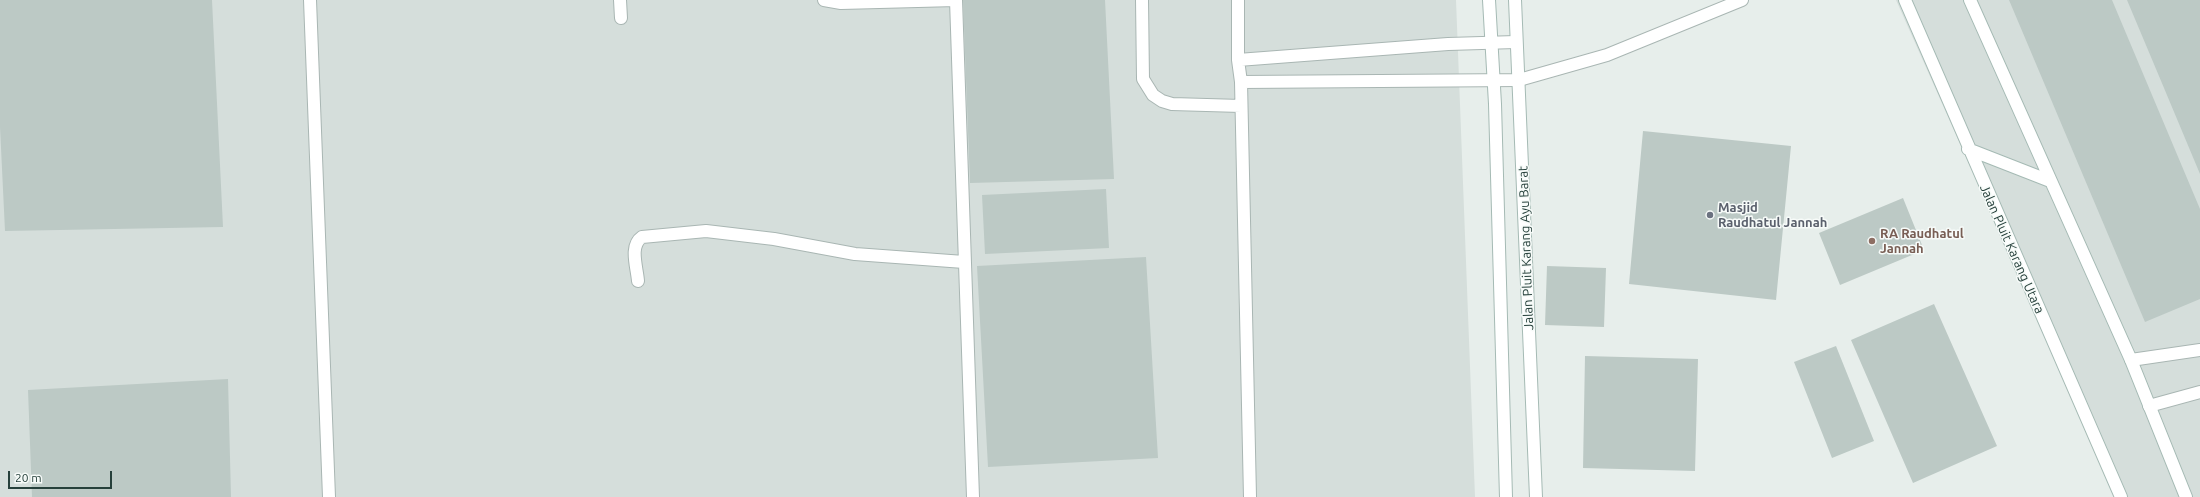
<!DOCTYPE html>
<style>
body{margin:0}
#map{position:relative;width:2200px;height:497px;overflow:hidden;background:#e7eeeb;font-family:Ubuntu,sans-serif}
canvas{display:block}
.scale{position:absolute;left:8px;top:471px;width:104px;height:18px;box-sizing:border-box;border:2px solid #26403b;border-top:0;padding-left:5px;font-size:12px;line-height:14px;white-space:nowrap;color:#26403b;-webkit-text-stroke:3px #f7fbf9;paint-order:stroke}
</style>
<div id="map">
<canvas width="2200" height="497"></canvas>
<div class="scale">20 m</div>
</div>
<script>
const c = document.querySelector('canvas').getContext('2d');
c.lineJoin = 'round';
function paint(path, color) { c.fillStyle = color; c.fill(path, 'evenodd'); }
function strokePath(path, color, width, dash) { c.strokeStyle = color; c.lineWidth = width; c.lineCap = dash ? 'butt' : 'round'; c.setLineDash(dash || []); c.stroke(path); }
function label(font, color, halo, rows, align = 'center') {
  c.font = font + ' Ubuntu,sans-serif'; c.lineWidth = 3; c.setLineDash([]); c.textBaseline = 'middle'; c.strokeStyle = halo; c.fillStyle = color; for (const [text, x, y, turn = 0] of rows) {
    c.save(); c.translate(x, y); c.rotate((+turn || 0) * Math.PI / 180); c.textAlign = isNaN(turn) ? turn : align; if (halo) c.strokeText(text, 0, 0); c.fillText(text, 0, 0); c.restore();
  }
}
paint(new Path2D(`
 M 0,0 L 1456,0 L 1475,497 L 0,497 Z
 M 1896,0 L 2131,0 L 2200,160 L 2200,497 L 2117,497 Z`), '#d5dedb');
paint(new Path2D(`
 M 0,0 L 212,0 L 223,227 L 5,231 L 0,127 Z
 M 963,0 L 1105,0 L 1114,179 L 970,183 Z
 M 2009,0 L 2112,0 L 2200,209 L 2200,299 L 2145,322 Z
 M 2127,0 L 2200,0 L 2200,174 L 2164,88 Z
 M 1643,131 L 1791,146 L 1776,300 L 1629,284 Z
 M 1106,189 L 1109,248 L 985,254 L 982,195 Z
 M 1903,198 L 1924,250 L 1840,285 L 1819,233 Z
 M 1146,257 L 1158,458 L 988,467 L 977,266 Z
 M 1547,266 L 1606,268 L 1604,327 L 1545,325 Z
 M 1934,304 L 1997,446 L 1913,483 L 1851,340 Z
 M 1836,346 L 1874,441 L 1832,458 L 1794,362 Z
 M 1585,356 L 1698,359 L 1695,471 L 1583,468 Z
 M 228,379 L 231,497 L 32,497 L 28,390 Z`), '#bcc9c5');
const lane = new Path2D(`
 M 310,0 L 329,497
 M 620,0 L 621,18
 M 824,0 L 841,3 L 956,0
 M 956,0 L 973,497
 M 1142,0 L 1143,79 L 1153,95 L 1162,101 L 1172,104 L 1241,106
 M 1238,0 L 1238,60 L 1241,82 L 1250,497
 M 1238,60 L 1448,44 L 1516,42
 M 1241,82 L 1519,80 L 1607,55 L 1742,0
 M 638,281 C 637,267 629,246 642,237 L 706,231 L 774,239 L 855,254 L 964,262`);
const street = new Path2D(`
 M 2131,360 L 2200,350
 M 2149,406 L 2200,392`);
const secondary = new Path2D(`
 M 1489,0 L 1495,104 L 1506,497
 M 1515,0 L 1536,497
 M 1905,0 L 2121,497
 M 1970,0 L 2131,360 L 2186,497
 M 1968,149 L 2050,181`);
strokePath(lane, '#a9b6b3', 14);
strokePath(street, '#a9b6b3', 14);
strokePath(secondary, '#a5bab4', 14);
strokePath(lane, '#fff', 12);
strokePath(street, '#fff', 12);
strokePath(secondary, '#fff', 12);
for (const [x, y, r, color] of [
 [1710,215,4,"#6b7280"],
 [1872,241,4,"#8d6e63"]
]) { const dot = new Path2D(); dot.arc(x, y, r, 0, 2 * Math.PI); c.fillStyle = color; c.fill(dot); strokePath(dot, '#f7fbf9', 1.5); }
label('bold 13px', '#5b616d', '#f7fbf9', [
 ["Masjid",1718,208],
 ["Raudhatul Jannah",1718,223]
], 'left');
label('bold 13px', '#785e54', '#f7fbf9', [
 ["RA Raudhatul",1880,234],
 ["Jannah",1880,249]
], 'left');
label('13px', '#26403b', '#f7fbf9', [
 ["Jalan Pluit Karang Ayu Barat",1526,248,-92],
 ["Jalan Pluit Karang Utara",2012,249,66]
]);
</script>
